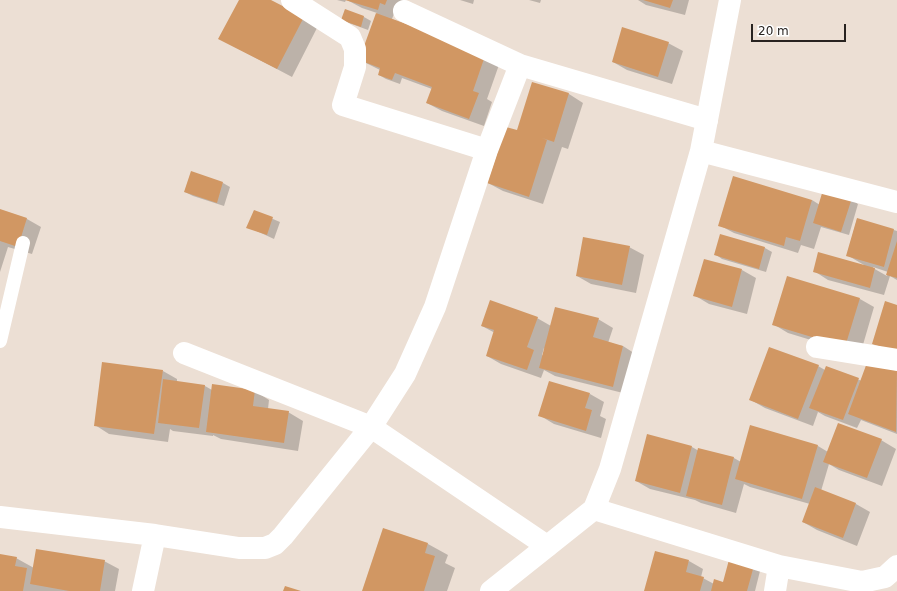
<!DOCTYPE html>
<style>
body{margin:0}
#map{position:relative;width:897px;height:591px;overflow:hidden;background:#ecdfd4;font-family:"DejaVu Sans",sans-serif}
canvas{display:block}
.scale{position:absolute;left:751px;top:24px;width:95px;height:18px;box-sizing:border-box;border:2px solid #282320;border-top:0;padding-left:5px;font-size:12px;line-height:14px;white-space:nowrap;color:#282320;-webkit-text-stroke:3px #fff;paint-order:stroke}
</style>
<div id="map">
<canvas width="897" height="591"></canvas>
<div class="scale">20 m</div>
</div>
<script>
const c = document.querySelector('canvas').getContext('2d');
c.lineJoin = 'round';
function paint(path, color) { c.fillStyle = color; c.fill(path, 'evenodd'); }
function strokePath(path, color, width, dash) { c.strokeStyle = color; c.lineWidth = width; c.lineCap = dash ? 'butt' : 'round'; c.setLineDash(dash || []); c.stroke(path); }
paint(new Path2D(`
 M 240,0 L 269,0 L 318,26 L 292,77 L 220,39 Z
 M 337,0 L 346,0 L 345,2 Z
 M 347,0 L 404,0 L 400,12 L 395,11 L 392,19 L 500,62 L 487,99 L 492,102 L 484,126 L 442,111 L 427,103 L 432,89 L 402,78 L 400,84 L 386,79 L 379,75 L 380,70 L 360,60 L 377,13 L 362,8 Z
 M 460,0 L 474,0 L 473,4 Z
 M 529,0 L 541,0 L 540,3 Z
 M 638,0 L 689,0 L 685,15 L 646,5 Z
 M 345,10 L 364,17 L 371,21 L 368,30 L 349,23 L 342,19 Z
 M 668,43 L 683,51 L 672,84 L 627,70 L 613,62 Z
 M 533,83 L 569,94 L 583,103 L 568,149 L 562,147 L 543,204 L 503,191 L 488,183 L 518,132 Z
 M 223,183 L 230,187 L 224,206 L 193,196 L 185,192 Z
 M 851,199 L 858,204 L 849,235 L 821,227 L 814,249 L 801,245 L 798,253 L 734,233 L 719,225 L 812,200 L 820,205 Z
 M 0,210 L 27,219 L 41,227 L 32,254 L 8,247 L 0,272 Z
 M 254,211 L 280,222 L 274,239 L 248,227 Z
 M 857,219 L 897,231 L 897,280 L 890,276 L 884,295 L 828,280 L 814,271 L 864,265 L 847,255 ZM 873,267 L 888,272 L 887,276 L 873,268 Z
 M 721,235 L 765,248 L 772,252 L 766,272 L 722,259 L 715,254 Z
 M 629,247 L 644,255 L 636,293 L 591,284 L 577,276 Z
 M 742,270 L 756,278 L 747,314 L 709,304 L 694,295 Z
 M 860,299 L 874,307 L 860,355 L 788,333 L 773,324 Z
 M 537,318 L 551,326 L 598,319 L 613,328 L 608,343 L 623,346 L 637,355 L 627,394 L 555,376 L 544,370 L 541,378 L 501,364 L 487,356 L 495,333 L 482,326 ZM 544,348 L 545,348 L 544,356 L 542,355 Z
 M 869,362 L 897,372 L 897,434 L 861,420 L 857,428 L 825,416 L 818,412 L 813,426 L 765,408 L 751,400 L 818,366 L 825,370 L 826,367 L 862,381 Z
 M 163,371 L 177,379 L 177,382 L 205,386 L 212,390 L 255,391 L 269,400 L 268,409 L 288,412 L 303,421 L 298,451 L 221,439 L 213,435 L 213,436 L 173,431 L 170,429 L 168,442 L 109,434 L 95,425 Z
 M 590,394 L 604,402 L 600,416 L 606,419 L 601,438 L 554,424 L 539,415 Z
 M 751,426 L 818,446 L 828,452 L 881,440 L 896,449 L 882,486 L 839,470 L 829,464 L 821,491 L 856,504 L 870,512 L 857,546 L 817,530 L 803,522 L 810,504 L 750,487 L 744,484 L 736,513 L 701,503 L 695,500 L 650,489 L 636,481 L 648,436 L 692,447 L 699,451 L 699,450 L 734,458 L 741,462 Z
 M 384,529 L 428,544 L 448,555 L 445,563 L 455,568 L 447,591 L 363,591 Z
 M 0,555 L 16,558 L 34,568 L 104,561 L 119,569 L 115,591 L 0,591 Z
 M 731,557 L 761,567 L 755,591 L 645,591 L 689,561 L 703,569 L 701,577 L 714,584 L 724,582 Z`), '#0003');
paint(new Path2D(`
 M 239,0 L 271,0 L 304,17 L 277,69 L 218,39 Z
 M 345,0 L 387,0 L 385,5 L 380,3 L 378,10 Z
 M 643,0 L 673,0 L 670,8 Z
 M 345,9 L 364,16 L 361,27 L 341,20 Z
 M 376,13 L 486,53 L 473,91 L 479,93 L 469,119 L 426,103 L 432,87 L 395,73 L 392,80 L 378,75 L 380,68 L 359,60 Z
 M 622,27 L 669,42 L 658,77 L 612,62 Z
 M 532,82 L 569,93 L 554,142 L 542,138 L 547,140 L 529,197 L 487,183 L 506,127 L 517,130 Z
 M 191,171 L 223,182 L 217,203 L 184,192 Z
 M 733,176 L 812,200 L 800,241 L 786,237 L 784,246 L 718,226 Z
 M 823,190 L 852,198 L 841,232 L 813,223 Z
 M 0,209 L 27,218 L 18,247 L 0,241 Z
 M 254,210 L 273,217 L 267,235 L 246,228 Z
 M 857,218 L 894,229 L 884,267 L 846,256 Z
 M 720,234 L 765,247 L 759,269 L 714,255 Z
 M 583,237 L 630,246 L 622,285 L 576,276 Z
 M 897,241 L 897,278 L 886,275 Z
 M 818,252 L 875,268 L 870,288 L 813,272 Z
 M 704,259 L 742,269 L 732,307 L 693,296 Z
 M 787,276 L 860,298 L 845,347 L 772,325 Z
 M 490,300 L 538,317 L 527,347 L 534,350 L 527,370 L 486,356 L 494,330 L 481,326 Z
 M 885,301 L 897,305 L 897,352 L 872,344 Z
 M 555,307 L 599,318 L 593,337 L 623,346 L 613,387 L 539,368 Z
 M 769,347 L 819,365 L 798,419 L 749,400 Z
 M 868,360 L 897,371 L 896,432 L 848,414 Z
 M 102,362 L 163,370 L 154,434 L 94,426 Z
 M 826,366 L 859,378 L 843,420 L 809,408 Z
 M 163,379 L 205,385 L 199,428 L 158,423 Z
 M 549,381 L 590,393 L 585,408 L 592,410 L 586,431 L 538,416 Z
 M 212,384 L 255,390 L 253,406 L 289,411 L 284,443 L 206,432 Z
 M 838,423 L 882,439 L 867,478 L 823,462 Z
 M 750,425 L 818,445 L 802,499 L 735,479 Z
 M 647,434 L 692,446 L 680,493 L 635,481 Z
 M 698,448 L 734,457 L 722,505 L 686,496 Z
 M 815,487 L 856,503 L 843,538 L 802,522 Z
 M 383,528 L 428,543 L 425,553 L 435,556 L 424,591 L 362,591 Z
 M 36,549 L 105,560 L 100,591 L 69,591 L 30,584 Z
 M 655,551 L 689,560 L 686,572 L 704,577 L 700,591 L 644,591 Z
 M 0,554 L 17,557 L 15,566 L 27,568 L 23,591 L 0,591 Z
 M 730,556 L 755,562 L 747,591 L 711,591 L 714,579 L 723,582 Z
 M 285,586 L 301,591 L 283,591 Z`), '#d19763');
strokePath(new Path2D(`
 M 0,341 L 23,243`), '#fff', 14);
strokePath(new Path2D(`
 M 292,0 L 350,37 L 355,49 L 355,67 L 343,105 L 487,150 L 520,65
 M 404,11 L 520,65 L 707,120
 M 817,347 L 897,360
 M 184,353 L 371,427 L 547,546
 M 594,509 L 779,566 L 862,582 L 885,577 L 897,566
 M 0,517 L 155,535 L 239,548 L 265,548 L 275,544 L 283,536 L 371,427 L 405,374 L 435,307 L 487,150
 M 143,591 L 155,535
 M 775,591 L 779,566`), '#fff', 22);
strokePath(new Path2D(`
 M 701,151 L 897,202
 M 491,591 L 594,509 L 610,469 L 701,151 L 730,0`), '#fff', 22);
</script>
